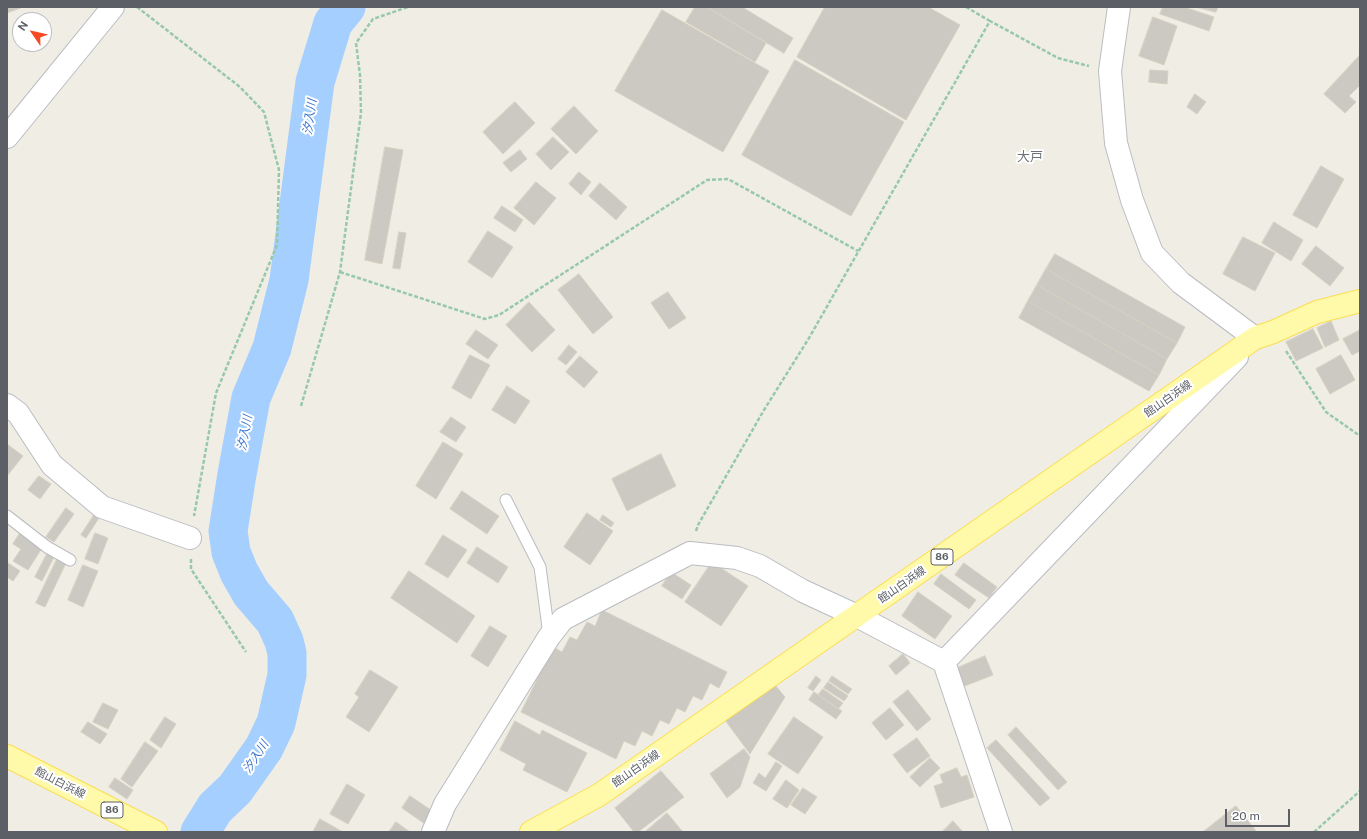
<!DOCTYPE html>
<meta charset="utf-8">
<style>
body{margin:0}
#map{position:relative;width:1367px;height:839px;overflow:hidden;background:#f0eee4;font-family:"Public Sans",sans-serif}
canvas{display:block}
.frame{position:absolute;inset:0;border:8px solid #5c6066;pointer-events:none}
.north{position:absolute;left:12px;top:12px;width:40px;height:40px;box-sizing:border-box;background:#fff;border:1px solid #bebfc2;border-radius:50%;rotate:304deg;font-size:11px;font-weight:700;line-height:16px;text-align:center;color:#5c6066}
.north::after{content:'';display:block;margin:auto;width:14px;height:18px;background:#f54b25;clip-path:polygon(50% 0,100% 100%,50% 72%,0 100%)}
.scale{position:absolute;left:1225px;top:809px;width:65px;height:18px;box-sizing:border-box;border:2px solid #5c6066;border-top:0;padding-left:5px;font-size:12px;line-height:14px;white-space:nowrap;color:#5c6066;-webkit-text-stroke:3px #fff;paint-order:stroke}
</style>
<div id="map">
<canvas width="1367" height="839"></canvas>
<div class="frame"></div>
<div class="north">N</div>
<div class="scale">20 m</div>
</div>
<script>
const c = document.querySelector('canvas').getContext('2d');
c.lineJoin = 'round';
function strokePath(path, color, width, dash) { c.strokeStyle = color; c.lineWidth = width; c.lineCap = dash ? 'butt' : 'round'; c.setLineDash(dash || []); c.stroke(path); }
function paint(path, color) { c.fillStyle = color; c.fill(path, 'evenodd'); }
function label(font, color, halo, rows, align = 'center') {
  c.font = font + ' "Public Sans","Noto Sans JP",sans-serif'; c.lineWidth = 4; c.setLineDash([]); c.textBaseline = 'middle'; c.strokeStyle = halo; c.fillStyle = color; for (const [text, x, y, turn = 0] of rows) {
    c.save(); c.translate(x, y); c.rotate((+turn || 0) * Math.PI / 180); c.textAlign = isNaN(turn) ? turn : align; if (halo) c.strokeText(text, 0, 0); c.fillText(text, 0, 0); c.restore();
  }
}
strokePath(new Path2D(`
 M 200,832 L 215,808 L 235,789 L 264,748 L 276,723 L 287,675 L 287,653 L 284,641 L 275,621 L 251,593 L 239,572 L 231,552 L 228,531 L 237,474 L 251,398 L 272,348 L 289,280 L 315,82 L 333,23 L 346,7`), '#a5cfff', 39);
const building = new Path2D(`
 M 7,7 L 23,7 L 7,13 Z
 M 695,7 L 707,7 L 766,43 L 755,62 L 686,22 Z
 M 707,7 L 742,7 L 793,38 L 784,53 Z
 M 825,7 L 928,7 L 960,25 L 906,120 L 797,57 Z
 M 1163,7 L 1184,7 L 1214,17 L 1209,31 L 1160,14 Z
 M 1196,7 L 1218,7 L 1216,12 Z
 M 662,10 L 769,71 L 723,152 L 615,91 Z
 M 1153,17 L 1177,26 L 1164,65 L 1139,56 Z
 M 1360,55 L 1360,85 L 1349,96 L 1356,102 L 1345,113 L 1324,94 Z
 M 795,60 L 904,122 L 851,216 L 742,155 Z
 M 1150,70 L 1168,71 L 1167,84 L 1149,82 Z
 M 1195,94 L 1206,102 L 1197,114 L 1187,107 Z
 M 515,102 L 535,123 L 503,154 L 483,132 Z
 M 574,106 L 598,131 L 576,154 L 551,129 Z
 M 553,137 L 569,152 L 551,170 L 536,154 Z
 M 385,147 L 403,150 L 382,264 L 365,260 Z
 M 520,150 L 527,159 L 511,172 L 503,163 Z
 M 1321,166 L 1344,179 L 1317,228 L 1293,215 Z
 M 579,172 L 591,182 L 581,195 L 569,184 Z
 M 536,182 L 556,198 L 534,225 L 514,208 Z
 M 600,183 L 627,207 L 616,220 L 589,196 Z
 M 502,206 L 523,220 L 515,232 L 494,218 Z
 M 1274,222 L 1303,240 L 1291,261 L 1262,243 Z
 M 488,231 L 513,247 L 492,278 L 468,262 Z
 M 399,232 L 406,233 L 400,269 L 393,268 Z
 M 1243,237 L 1275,253 L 1255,291 L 1223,274 Z
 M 1316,246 L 1344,268 L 1330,286 L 1302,264 Z
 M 1055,254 L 1185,327 L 1177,343 L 1046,269 Z
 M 1046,269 L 1177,343 L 1167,359 L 1037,285 Z
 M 579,274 L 613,317 L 593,334 L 558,290 Z
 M 1037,285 L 1167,359 L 1159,375 L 1028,301 Z
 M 668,292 L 686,318 L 669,329 L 651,303 Z
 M 1028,301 L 1159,375 L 1149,391 L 1019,318 Z
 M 529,302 L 555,330 L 532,352 L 506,325 Z
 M 1331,321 L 1339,340 L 1325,347 L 1317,328 Z
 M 1313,329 L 1323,348 L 1296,361 L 1286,342 Z
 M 476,330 L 498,345 L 488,359 L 466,344 Z
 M 1360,330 L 1360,351 L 1352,355 L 1343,339 Z
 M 569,345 L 577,352 L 566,365 L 558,359 Z
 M 470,355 L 490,365 L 471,399 L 452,388 Z
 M 1341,355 L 1355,380 L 1330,394 L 1316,369 Z
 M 580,356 L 598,372 L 584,388 L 566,372 Z
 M 507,386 L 530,401 L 515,424 L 492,410 Z
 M 451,417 L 466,427 L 456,442 L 440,432 Z
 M 443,442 L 463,454 L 436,499 L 416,486 Z
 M 7,444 L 23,456 L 7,476 Z
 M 661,454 L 676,486 L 627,511 L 612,479 Z
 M 39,476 L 51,484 L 40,499 L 28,490 Z
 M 462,491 L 499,516 L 487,534 L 450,509 Z
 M 66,508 L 74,514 L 54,542 L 46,537 Z
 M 587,513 L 613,531 L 590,565 L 564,547 Z
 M 94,515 L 99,518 L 86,538 L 81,535 Z
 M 603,515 L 614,523 L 611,527 L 600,520 Z
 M 20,533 L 42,548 L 28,570 L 13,561 L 21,549 L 13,544 Z
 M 95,533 L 108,538 L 98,564 L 85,559 Z
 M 443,535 L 467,550 L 448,578 L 425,564 Z
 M 477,547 L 508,567 L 498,583 L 467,563 Z
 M 47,554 L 54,557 L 42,581 L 35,577 Z
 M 57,559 L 66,563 L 45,607 L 36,603 Z
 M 712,562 L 748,586 L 721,626 L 685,602 Z
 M 8,563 L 20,571 L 13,581 L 7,577 Z
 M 964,563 L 997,587 L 989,598 L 955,575 Z
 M 83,565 L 98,571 L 83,607 L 68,600 Z
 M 409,571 L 475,616 L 457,643 L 391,598 Z
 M 671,572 L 691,585 L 682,599 L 662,586 Z
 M 941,574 L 976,600 L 969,609 L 934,584 Z
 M 918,592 L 952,616 L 935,639 L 902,616 Z
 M 602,610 L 727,672 L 719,688 L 710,683 L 702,700 L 693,696 L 685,712 L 677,708 L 669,724 L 660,720 L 652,736 L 642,731 L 635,746 L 624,741 L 616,759 L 521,712 L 553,647 L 562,652 L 570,637 L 577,640 L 587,622 L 595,626 Z
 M 490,626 L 507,636 L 488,667 L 471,656 Z
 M 903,654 L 910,663 L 896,675 L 889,666 Z
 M 985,656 L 993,675 L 962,687 L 955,669 Z
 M 370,670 L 398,687 L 369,732 L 346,717 L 359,697 L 355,694 Z
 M 816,676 L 821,680 L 813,691 L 808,688 Z
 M 832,676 L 852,689 L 848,694 L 829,681 Z
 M 828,682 L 848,696 L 844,701 L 824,688 Z
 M 775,685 L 785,697 L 750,754 L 725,720 Z
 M 823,689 L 843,703 L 838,709 L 818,695 Z
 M 908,690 L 931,719 L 917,731 L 893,702 Z
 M 814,692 L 842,711 L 836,719 L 809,700 Z
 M 103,703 L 118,710 L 108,729 L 93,722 Z
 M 890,708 L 904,725 L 886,740 L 872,723 Z
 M 165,717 L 176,724 L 161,748 L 150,740 Z
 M 794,717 L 823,737 L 798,774 L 768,754 Z
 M 515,721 L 540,735 L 542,730 L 587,753 L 567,792 L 523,770 L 526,764 L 500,750 Z
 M 88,722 L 107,734 L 100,744 L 81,732 Z
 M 1016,727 L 1067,782 L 1058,790 L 1008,735 Z
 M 917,738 L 930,756 L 907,773 L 893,755 Z
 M 996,740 L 1050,798 L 1040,806 L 987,748 Z
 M 145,742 L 158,751 L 132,787 L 121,779 Z
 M 744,749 L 750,757 L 740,787 L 727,798 L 710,774 Z
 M 930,758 L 940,768 L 920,787 L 910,777 Z
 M 776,762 L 782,766 L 766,791 L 753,783 L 759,773 L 765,778 Z
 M 957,768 L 961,777 L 967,775 L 974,797 L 941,808 L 934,786 L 943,783 L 940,775 Z
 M 661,771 L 684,797 L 638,832 L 634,832 L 615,808 Z
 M 115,778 L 133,790 L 127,799 L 109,787 Z
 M 786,780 L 799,790 L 787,808 L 773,799 Z
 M 347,784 L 365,795 L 348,824 L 330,814 Z
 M 803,788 L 817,797 L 805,814 L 791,805 Z
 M 410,796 L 434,812 L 425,824 L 402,808 Z
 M 1236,806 L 1257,832 L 1203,832 Z
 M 667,813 L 683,832 L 645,832 Z
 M 320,819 L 343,832 L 313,832 Z
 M 953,821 L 963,832 L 942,832 Z
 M 396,822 L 410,832 L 389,832 Z`);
paint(building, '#cbc9c1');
strokePath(building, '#d5d1c2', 1);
const lane = new Path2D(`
 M 506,500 L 540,567 L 549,635
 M 7,516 L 47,547 L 70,560`);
const street = new Path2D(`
 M 7,137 L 113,7
 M 7,405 L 18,413 L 52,465 L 102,507 L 190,538
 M 944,662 L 1237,357
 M 433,832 L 445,804 L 549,637 L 563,619 L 690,553 L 737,558 L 760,566 L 803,591 L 857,616 L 944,662 L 1001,832`);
const secondary = new Path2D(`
 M 1119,7 L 1110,71 L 1116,143 L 1132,200 L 1152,253 L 1181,283 L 1255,338`);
const primary = new Path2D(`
 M 7,756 L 156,832
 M 531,832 L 599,795 L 1255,338 L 1273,332 L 1317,312 L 1360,301`);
strokePath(lane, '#b9bcc1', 13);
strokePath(street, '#b9bcc1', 24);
strokePath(secondary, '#babdc3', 24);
strokePath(primary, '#fbdd52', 24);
strokePath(new Path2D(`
 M 137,7 L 240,87 L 264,112 L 279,170 L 277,245 L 216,393 L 194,516
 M 966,7 L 990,21
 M 340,272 L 485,319 L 499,315 L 707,180 L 728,179 L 858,251
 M 1286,351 L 1326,412 L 1360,436
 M 301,406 L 340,272 L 361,113 L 360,75 L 356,43 L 373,19 L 408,7
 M 696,531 L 698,525 L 764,410 L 809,338 L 990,21 L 1058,58 L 1089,66
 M 191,559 L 191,569 L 246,652
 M 1314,832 L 1360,791`), '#97c8aa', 2.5, [4, 2]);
strokePath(lane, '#fff', 11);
strokePath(street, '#fff', 22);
strokePath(secondary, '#fff', 22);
strokePath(primary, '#fffaaa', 22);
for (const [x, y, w] of [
 [942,557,22],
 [112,810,22]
]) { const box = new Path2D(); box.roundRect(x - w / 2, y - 8, w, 16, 3); c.fillStyle = '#fff'; c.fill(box); strokePath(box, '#5c6066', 1); }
label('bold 10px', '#5c6066', null, [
 ["86",942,557],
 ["86",112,810]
]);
label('11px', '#5c6066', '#fff', [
 ["館山白浜線",1168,399,-35],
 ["館山白浜線",902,585,-35],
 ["館山白浜線",636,769,-35],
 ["館山白浜線",60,783,27]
]);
label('italic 12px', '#3f75cc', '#fff', [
 ["汐入川",310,117,-82],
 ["汐入川",245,433,-80],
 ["汐入川",256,757,-57]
]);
label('13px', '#6d7178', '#fff', [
 ["大戸",1030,157]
]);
</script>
